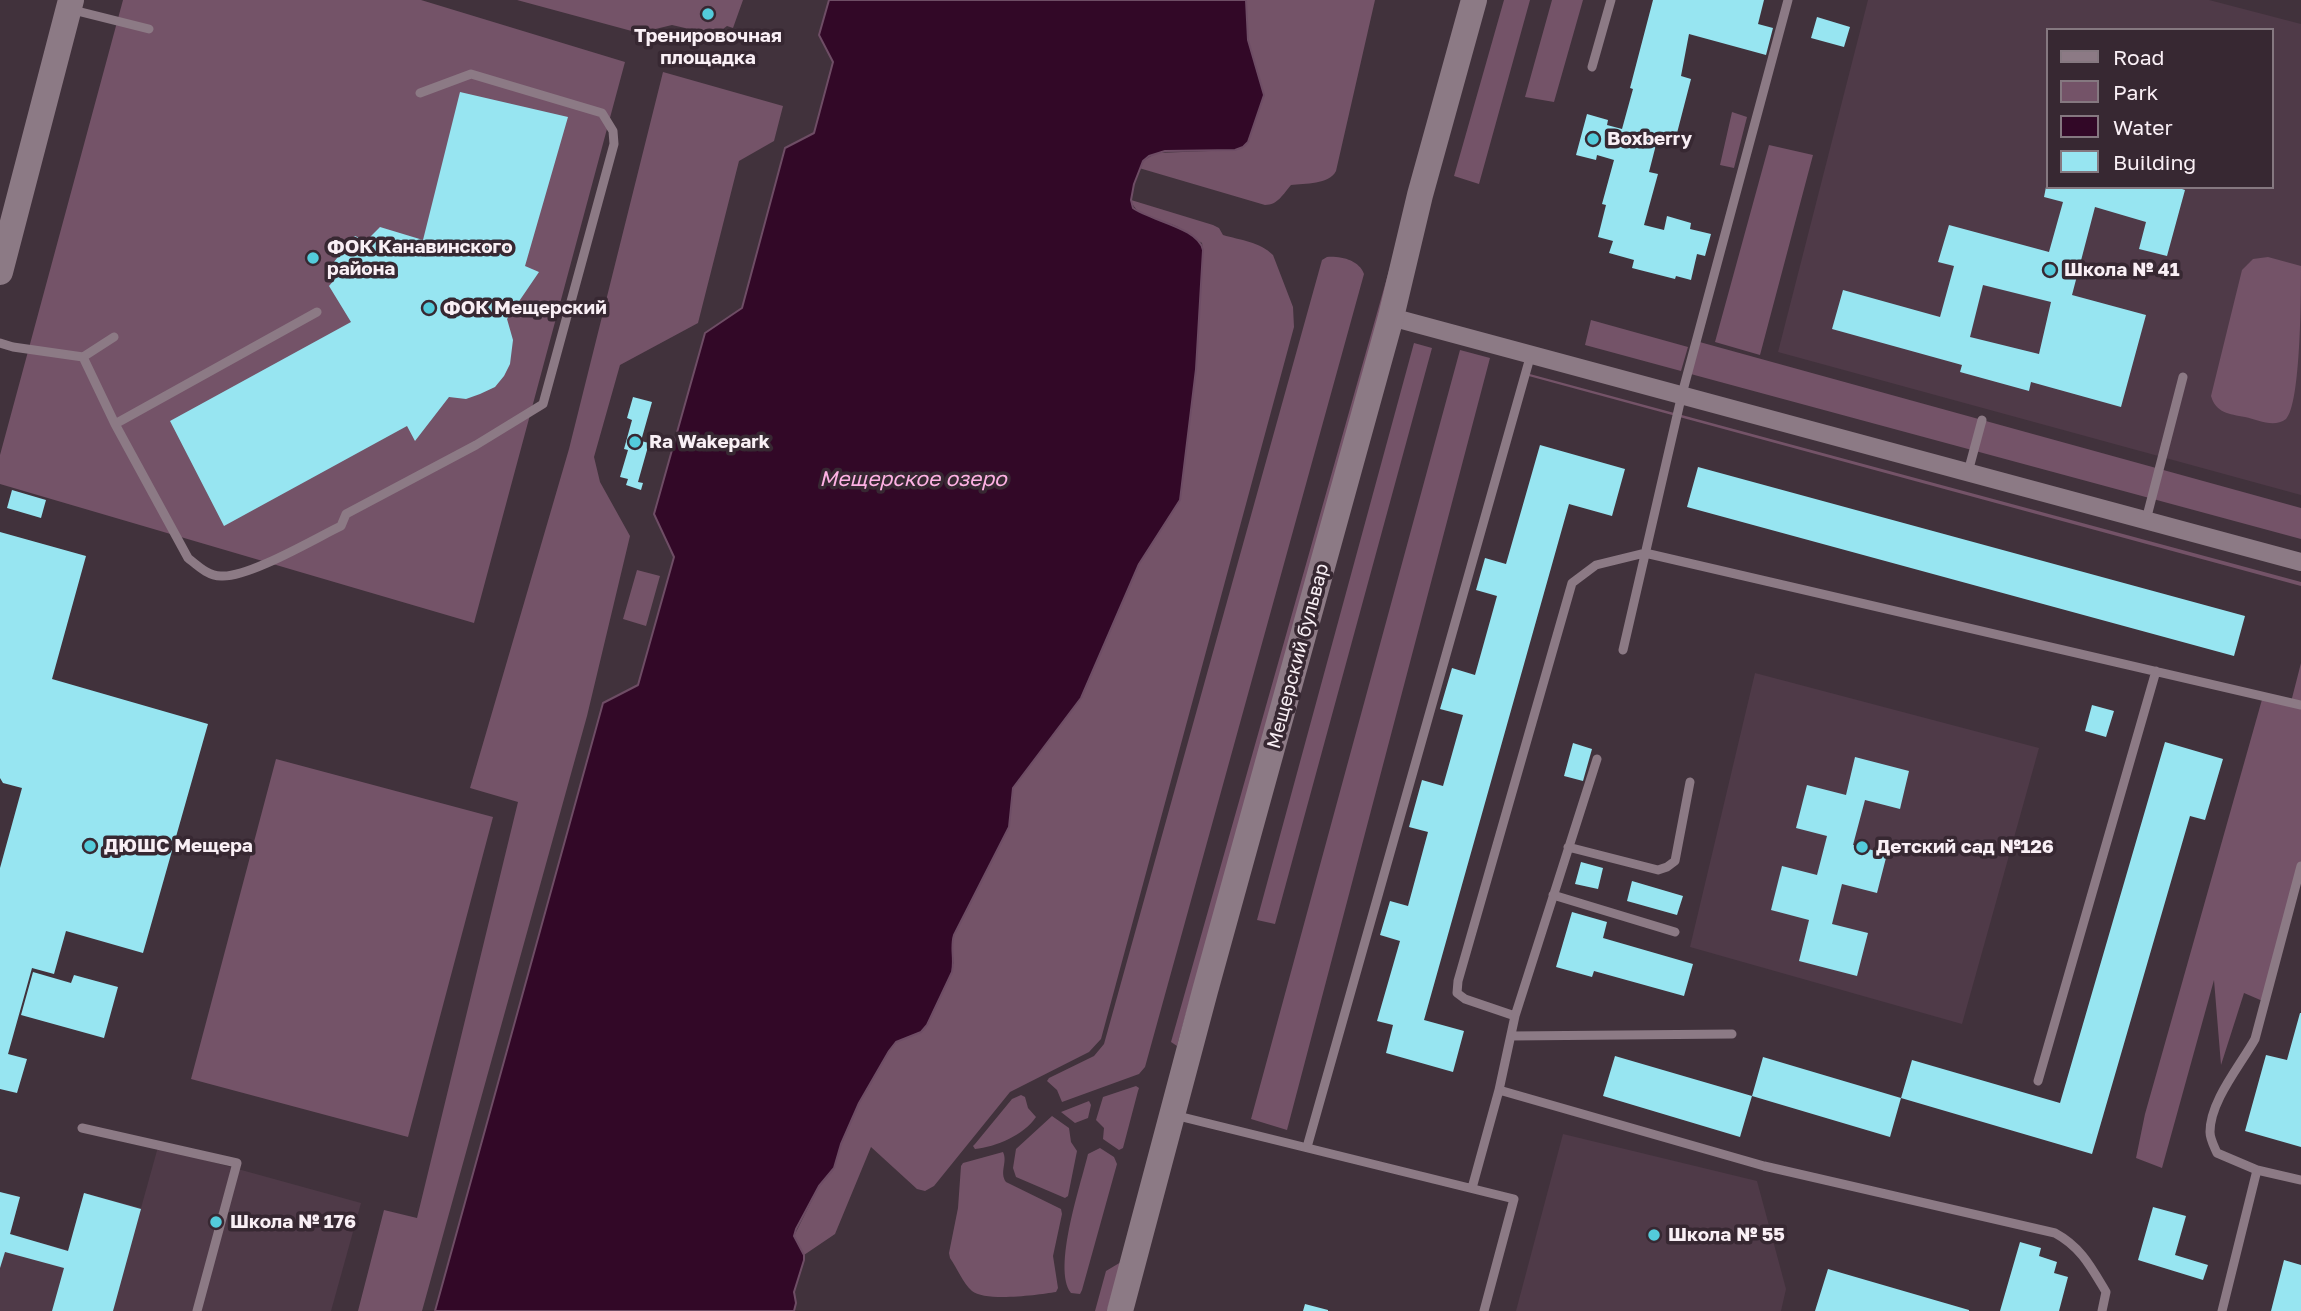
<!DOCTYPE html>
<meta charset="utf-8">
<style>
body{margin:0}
#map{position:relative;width:2301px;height:1311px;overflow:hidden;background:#41323c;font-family:"Golos Text",sans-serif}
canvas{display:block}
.legend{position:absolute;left:2046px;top:28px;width:228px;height:161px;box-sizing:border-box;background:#372832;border:2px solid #857880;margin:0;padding:9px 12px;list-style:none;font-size:21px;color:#f9eff5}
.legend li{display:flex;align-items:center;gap:14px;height:35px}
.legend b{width:35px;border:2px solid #857880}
</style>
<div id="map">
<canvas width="2301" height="1311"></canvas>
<ul class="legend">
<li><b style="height:9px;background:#8c7a85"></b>Road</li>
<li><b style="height:19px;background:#745368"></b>Park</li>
<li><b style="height:19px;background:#320827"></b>Water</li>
<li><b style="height:19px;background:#97e5f1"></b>Building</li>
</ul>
</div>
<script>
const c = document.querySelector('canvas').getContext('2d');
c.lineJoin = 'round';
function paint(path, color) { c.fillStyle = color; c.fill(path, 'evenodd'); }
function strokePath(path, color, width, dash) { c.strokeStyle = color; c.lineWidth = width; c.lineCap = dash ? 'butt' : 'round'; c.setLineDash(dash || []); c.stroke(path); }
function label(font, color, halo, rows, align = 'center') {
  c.font = font + ' "Golos Text",sans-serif'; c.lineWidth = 7; c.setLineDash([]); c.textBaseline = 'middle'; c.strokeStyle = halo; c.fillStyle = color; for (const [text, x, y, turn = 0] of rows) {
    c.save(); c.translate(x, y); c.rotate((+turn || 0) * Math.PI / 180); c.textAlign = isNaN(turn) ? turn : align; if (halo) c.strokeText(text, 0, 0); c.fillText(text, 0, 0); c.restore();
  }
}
paint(new Path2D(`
 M 1868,0 L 2209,0 L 2301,24 L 2301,495 L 1778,352 ZM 2047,30 L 2271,30 L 2271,187 L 2047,187 Z
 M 1755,673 L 2039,748 L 1962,1024 L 1690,947 Z
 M 1563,1134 L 1757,1181 L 1786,1289 L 1781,1311 L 1516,1311 Z
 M 158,1147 L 361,1203 L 331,1311 L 0,1311 L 0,1192 L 20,1197 L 10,1235 L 68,1250 L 84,1193 L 141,1208 Z`), '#4f3a48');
paint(new Path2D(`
 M 123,0 L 421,0 L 625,62 L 474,623 L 0,484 L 0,455 Z
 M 517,0 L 743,0 L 733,28 L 727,26 L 715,35 L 672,25 L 639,33 Z
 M 1246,0 L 1375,0 L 1336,171 C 1329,185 1305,183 1291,185 C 1283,194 1278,205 1265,205 L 1139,168 L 1143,161 L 1156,153 L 1235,150 L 1264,95 L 1248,40 Z
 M 1504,0 L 1530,0 L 1479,184 L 1454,176 Z
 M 1552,0 L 1583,0 L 1554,102 L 1525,97 Z
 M 663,72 L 783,106 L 774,141 L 739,161 L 698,323 L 620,365 L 594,457 L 600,482 L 630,536 L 587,716 L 422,1311 L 358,1311 L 384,1210 L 417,1218 L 518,802 L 470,788 L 569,449 Z
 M 1732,112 L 1747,117 L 1734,168 L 1720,165 Z
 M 1769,145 L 1813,155 L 1760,355 L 1715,342 Z
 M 1131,200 L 1213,225 L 1219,228 L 1223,235 C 1240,240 1260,242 1273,255 L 1293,307 L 1294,327 L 1101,1039 L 1089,1052 L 1010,1092 L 934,1186 L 925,1191 L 917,1189 L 871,1147 L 835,1234 L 804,1255 L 794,1236 L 819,1186 L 834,1168 L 841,1144 L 859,1103 L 889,1051 L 954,963 L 951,944 L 954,935 L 1009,827 L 1013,788 L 1081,698 L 1139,564 L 1180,500 L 1196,369 L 1203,250 L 1202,243 C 1194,238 1186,232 1178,227 C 1162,219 1136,219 1131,200 Z
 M 1327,257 C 1341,256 1359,260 1364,274 L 1145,1067 L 1139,1074 L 1062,1102 L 1057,1090 L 1047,1081 L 1049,1078 L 1094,1056 L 1104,1044 L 1322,260 Z
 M 2268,257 L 2301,266 C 2301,293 2301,404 2286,419 C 2274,428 2258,420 2245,417 C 2229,414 2216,413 2211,396 L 2242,270 L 2253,259 Z
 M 1390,267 L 1394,268 L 1177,1046 L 1171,1042 Z
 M 1591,320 L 1688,347 L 1681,371 L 1585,345 Z
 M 1696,341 L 2301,508 L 2301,539 L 1687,373 Z
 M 1414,343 L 1432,348 L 1275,924 L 1257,920 Z
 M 1460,350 L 1490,358 L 1287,1130 L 1251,1119 Z
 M 1526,373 L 2301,582 L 2301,586 L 1525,375 Z
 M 637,570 L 660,576 L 646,626 L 623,619 Z
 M 2301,663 L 2301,866 L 2265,1002 L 2244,993 L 2221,1065 L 2214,980 L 2162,1168 L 2136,1158 L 2145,1114 L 2263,696 L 2291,702 Z
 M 276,759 L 493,817 L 408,1137 L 191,1079 Z
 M 1136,1086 L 1139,1088 L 1138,1091 L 1123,1148 L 1119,1150 L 1103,1139 L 1104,1128 L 1096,1120 L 1103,1097 Z
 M 1021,1095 L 1025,1097 L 1028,1108 L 1036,1117 C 1024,1135 996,1147 975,1149 L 973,1146 L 975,1144 L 1012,1099 Z
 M 1089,1101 L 1091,1105 L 1088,1118 L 1075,1123 L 1061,1112 Z
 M 1052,1116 L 1069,1128 L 1071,1142 L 1077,1151 L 1068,1196 L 1065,1198 L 1016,1177 L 1013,1168 L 1016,1149 Z
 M 1100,1148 L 1114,1157 L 1117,1164 L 1082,1290 L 1080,1294 L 1071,1293 C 1052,1269 1081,1184 1088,1154 Z
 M 1003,1152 C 1008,1162 999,1172 1006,1182 L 1061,1209 L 1062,1214 L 1053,1256 L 1058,1288 L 1056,1292 C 1038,1295 985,1302 972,1291 C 963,1283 957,1268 950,1258 L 949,1253 L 958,1208 L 961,1166 L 963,1163 Z
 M 1121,1262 L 1107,1311 L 1095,1311 L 1106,1271 Z`), '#745368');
const water = new Path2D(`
 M 829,0 L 1246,0 L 1248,40 L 1264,95 L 1248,142 L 1243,147 L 1235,150 L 1165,151 L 1149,156 L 1143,161 L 1134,184 L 1131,200 L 1133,208 C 1151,221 1199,228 1203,250 L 1196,369 L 1180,500 L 1139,564 L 1081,698 L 1013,788 L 1009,827 L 954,935 C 950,948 955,959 952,972 L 927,1025 L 921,1032 L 896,1042 L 889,1051 L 859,1103 L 841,1144 L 834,1168 L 819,1186 L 796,1229 L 794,1236 L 804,1255 L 804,1260 L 794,1292 L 796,1303 L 794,1311 L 435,1311 L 603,703 L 638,685 L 674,557 L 654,514 L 705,333 L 742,308 L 785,148 L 814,133 L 833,62 L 819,35 Z`);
paint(water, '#320827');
strokePath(water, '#6e4d65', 2);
paint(new Path2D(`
 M 1653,0 L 1764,0 L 1758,24 L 1773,28 L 1766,55 L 1689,34 L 1681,76 L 1691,79 L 1676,137 L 1659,133 L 1649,172 L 1658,174 L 1644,225 L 1664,230 L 1667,216 L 1691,223 L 1690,229 L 1711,234 L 1705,256 L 1697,254 L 1691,280 L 1676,276 L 1675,279 L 1632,268 L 1634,260 L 1609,253 L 1613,241 L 1598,237 L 1606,205 L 1602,204 L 1614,160 L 1597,155 L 1596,160 L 1576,155 L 1587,114 L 1608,120 L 1607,125 L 1622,129 L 1633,89 L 1630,88 Z
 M 1817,17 L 1850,27 L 1844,47 L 1811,38 Z
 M 460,92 L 568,117 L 525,266 L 539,272 L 507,319 L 513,340 L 510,364 L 504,376 L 495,387 L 480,394 L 466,399 L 449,397 L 415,441 L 407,426 L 224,526 L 170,421 L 351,322 L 329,286 L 340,273 L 333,263 L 355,236 L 366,241 L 380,227 L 423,240 Z
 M 2046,187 L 2176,187 L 2185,190 L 2167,256 L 2139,249 L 2146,222 L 2095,207 L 2072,295 L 2146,315 L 2121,407 L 2031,382 L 2029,391 L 1960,372 L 1962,365 L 1832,329 L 1843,290 L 1940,317 L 1954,266 L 1938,262 L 1949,225 L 2049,252 L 2063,202 L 2044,197 ZM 1983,285 L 2051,302 L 2039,354 L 1970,337 Z
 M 633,397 L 652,402 L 641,441 L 649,443 L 638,482 L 643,483 L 641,490 L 626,485 L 628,479 L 620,477 L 628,450 L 624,449 L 632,420 L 627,418 Z
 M 1540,445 L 1625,469 L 1612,516 L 1569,504 L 1424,1020 L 1464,1031 L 1453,1072 L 1386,1053 L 1393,1025 L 1377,1021 L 1400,941 L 1380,935 L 1390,901 L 1408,906 L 1428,832 L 1409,827 L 1422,780 L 1443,786 L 1463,715 L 1440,709 L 1452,668 L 1475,675 L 1497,596 L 1476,590 L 1485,558 L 1506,564 Z
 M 1698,467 L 2245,616 L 2234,656 L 1687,507 Z
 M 12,490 L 46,500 L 41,518 L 7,508 Z
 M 0,532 L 86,556 L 52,679 L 208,724 L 143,953 L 66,931 L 54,974 L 32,968 L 8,1054 L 27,1059 L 17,1093 L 0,1089 L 0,868 L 22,788 L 3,783 L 0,778 Z
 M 2092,705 L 2114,711 L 2106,737 L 2085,731 Z
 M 2165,742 L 2223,759 L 2205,820 L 2190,816 L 2092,1154 L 1901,1098 L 1912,1060 L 2060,1103 Z
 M 1573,743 L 1592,749 L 1583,781 L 1564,776 Z
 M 1855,757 L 1909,771 L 1900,809 L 1865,800 L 1853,845 L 1887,854 L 1877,893 L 1842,884 L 1832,924 L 1868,933 L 1857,976 L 1799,961 L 1809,920 L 1771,910 L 1782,866 L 1817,875 L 1827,836 L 1796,828 L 1807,785 L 1846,795 Z
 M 1581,862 L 1603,868 L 1598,889 L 1575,884 Z
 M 1632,881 L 1683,896 L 1677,915 L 1627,901 Z
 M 1572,912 L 1607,922 L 1603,938 L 1693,964 L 1684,996 L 1594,971 L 1592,977 L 1556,967 Z
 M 33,972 L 71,983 L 74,975 L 118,987 L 104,1038 L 21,1015 Z
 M 2300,1013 L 2301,1013 L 2301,1147 L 2245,1131 L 2266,1055 L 2287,1060 Z
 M 1615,1056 L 1752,1096 L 1763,1057 L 1901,1098 L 1890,1137 L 1752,1096 L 1740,1137 L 1603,1096 Z
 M 0,1192 L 20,1197 L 10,1234 L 68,1251 L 84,1193 L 141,1209 L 113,1311 L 52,1311 L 64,1268 L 5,1252 L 0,1268 Z
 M 2153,1207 L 2186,1216 L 2175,1255 L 2208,1265 L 2203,1280 L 2138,1260 Z
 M 2020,1242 L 2041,1248 L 2039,1256 L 2057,1262 L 2054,1273 L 2068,1277 L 2059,1311 L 2000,1311 Z
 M 2284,1260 L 2301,1265 L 2301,1311 L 2271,1311 Z
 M 1828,1269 L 1969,1310 L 1969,1311 L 1815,1311 Z
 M 1305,1304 L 1328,1310 L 1328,1311 L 1303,1311 Z`), '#97e5f1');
strokePath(new Path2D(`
 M 73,10 L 149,29
 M 1592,67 L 1611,0
 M 0,343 L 13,347 L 83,357 L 114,337
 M 83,357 L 115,424 L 188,558 C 198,566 208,576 221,576 C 248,578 314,539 341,526 L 346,514 L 476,445 L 543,404 L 614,144 L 613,131 L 602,113 L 471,74 L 420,93
 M 115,424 L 317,312
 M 1968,472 L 1982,420
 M 2146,520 L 2183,377
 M 1623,650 L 1682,394 L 1788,0
 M 1568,847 L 1658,870 L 1667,867 L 1675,861 L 1690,782
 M 1553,895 L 1675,932
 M 1515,1016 L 1597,759
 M 1511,1036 L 1732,1034
 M 2038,1081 L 2156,671
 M 1499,1090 L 1764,1166 L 2055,1233 C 2081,1247 2091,1267 2106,1292 L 2102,1311
 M 1174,1115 L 1514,1199 L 1484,1311
 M 82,1128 L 237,1163 L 197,1311
 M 1307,1147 L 1531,354
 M 2257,1170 L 2301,1180
 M 1472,1188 L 1499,1090 L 1515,1016 L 1465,999 L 1457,993 L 1458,981 L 1572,583 L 1596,565 L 1645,553 L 2301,705
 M 2222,1311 L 2257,1170 L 2217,1153 C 2214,1146 2210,1139 2210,1132 C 2210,1101 2240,1066 2255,1039 L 2301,866`), '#8c7a85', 9);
strokePath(new Path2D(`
 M 1391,317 L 2301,562`), '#8c7a85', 18);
strokePath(new Path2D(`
 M 0,272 L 71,0
 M 1120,1311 L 1205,991 L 1391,317 L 1420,195 L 1474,0`), '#8c7a85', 26);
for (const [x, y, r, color] of [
 [708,14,7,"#53cbdb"],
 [1593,139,7,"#53cbdb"],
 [313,258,7,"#53cbdb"],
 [2050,270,7,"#53cbdb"],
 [429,308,7,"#53cbdb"],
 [635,442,7,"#53cbdb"],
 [90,846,7,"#53cbdb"],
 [1862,847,7,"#53cbdb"],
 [216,1222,7,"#53cbdb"],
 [1654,1235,7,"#53cbdb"]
]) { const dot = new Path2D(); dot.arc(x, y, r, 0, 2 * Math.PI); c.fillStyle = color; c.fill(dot); strokePath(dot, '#372832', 2.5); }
label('bold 19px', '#f9eff5', '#372832', [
 ["Тренировочная",708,36,"center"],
 ["площадка",708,58,"center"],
 ["Boxberry",1607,139],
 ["ФОК Канавинского",327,247],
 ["района",327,269],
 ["Школа № 41",2064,270],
 ["ФОК Мещерский",443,308],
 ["Ra Wakepark",649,442],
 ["ДЮШС Мещера",104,846],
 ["Детский сад №126",1876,847],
 ["Школа № 176",230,1222],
 ["Школа № 55",1668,1235]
], 'left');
label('19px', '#f9eff5', '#372832', [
 ["Мещерский бульвар",1298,656,-75]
]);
label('italic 21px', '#fdb1e3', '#372832', [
 ["Мещерское озеро",913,479]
]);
</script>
